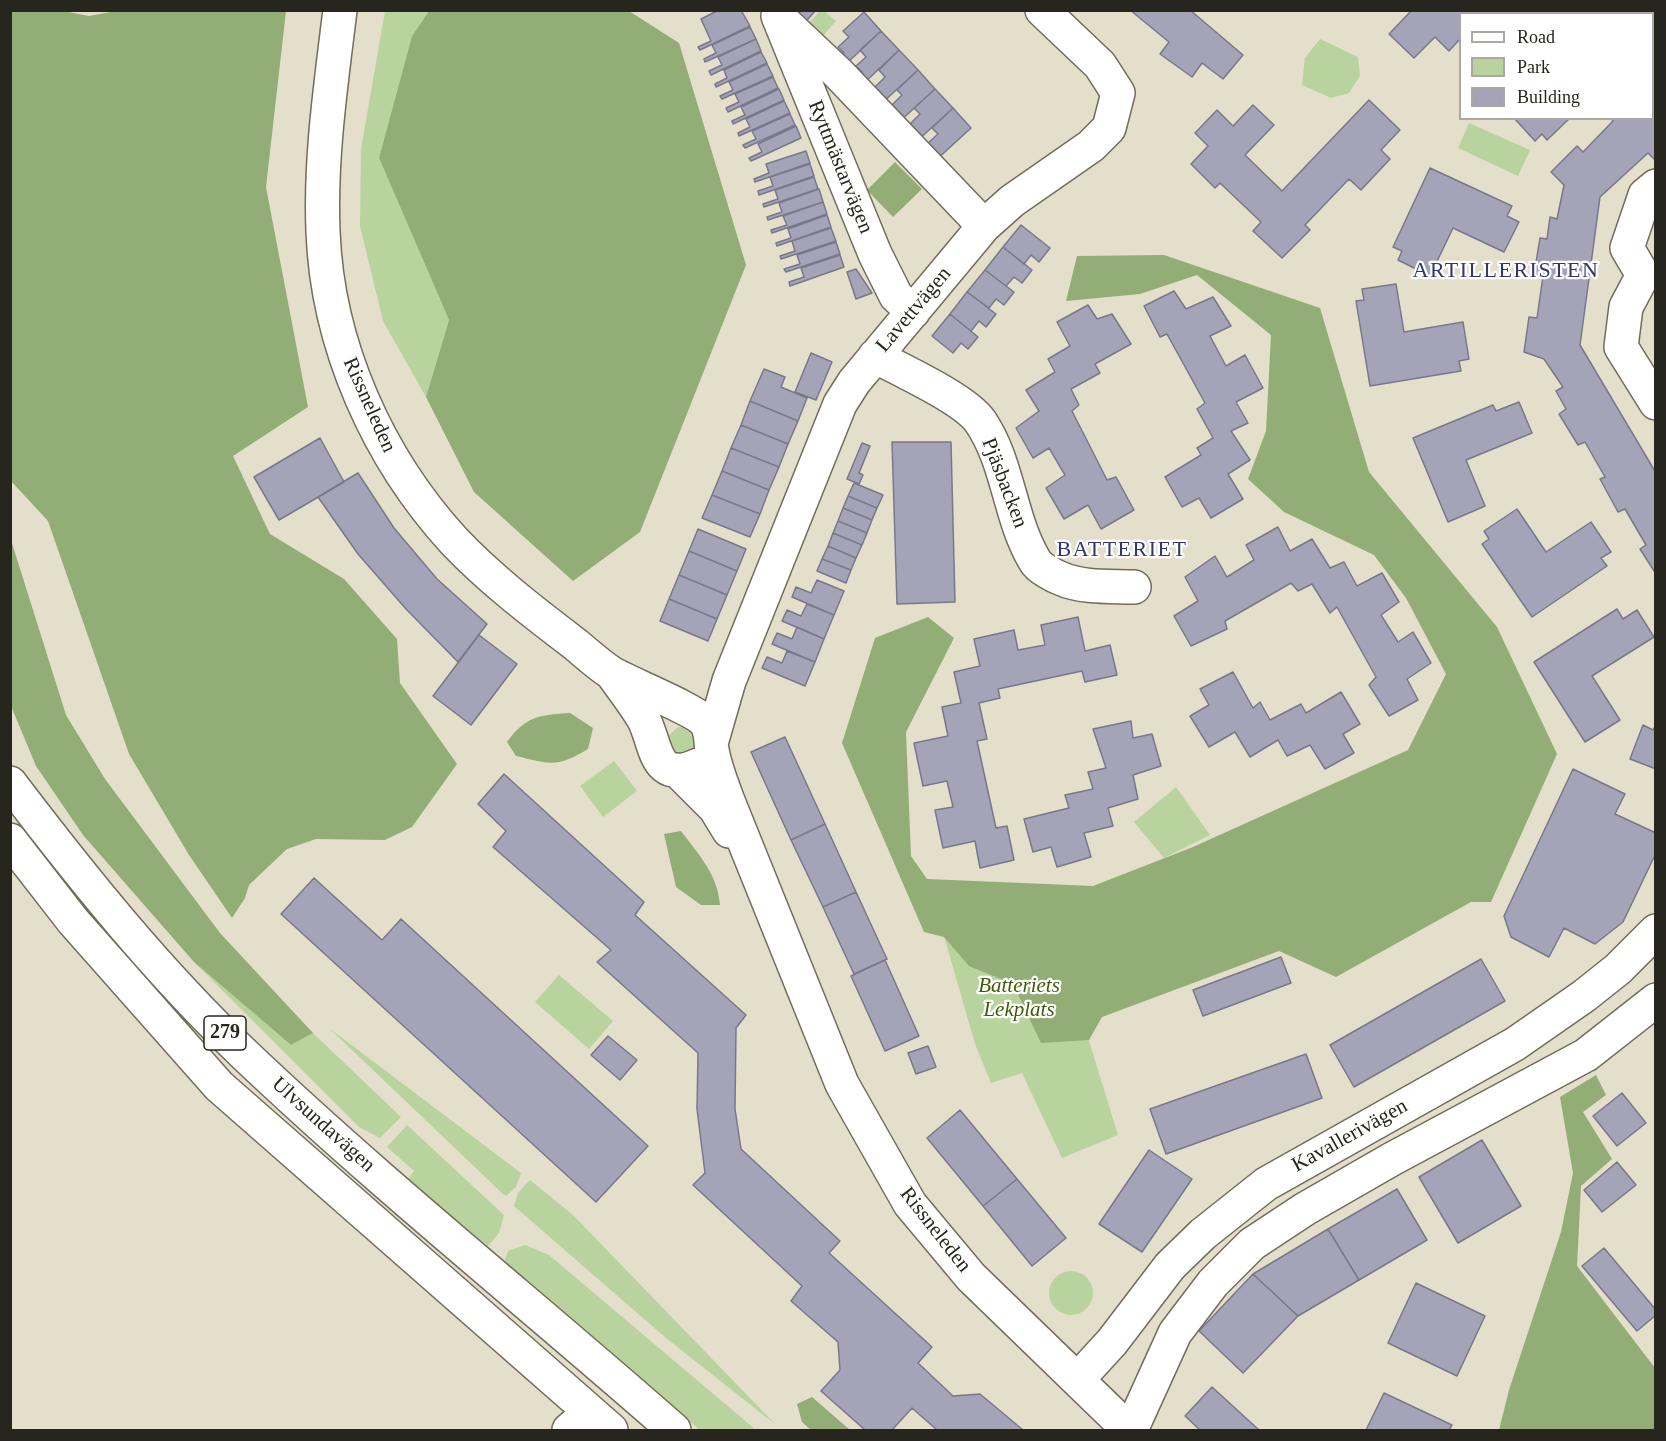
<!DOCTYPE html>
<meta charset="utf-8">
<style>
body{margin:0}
#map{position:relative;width:1666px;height:1441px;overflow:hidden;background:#e4dfca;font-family:Georgia,serif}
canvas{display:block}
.frame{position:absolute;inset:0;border:12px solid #27261e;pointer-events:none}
.legend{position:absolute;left:1459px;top:12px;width:195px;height:108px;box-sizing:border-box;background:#fff;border:2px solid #a9a8a5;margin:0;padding:8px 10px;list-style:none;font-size:18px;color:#27261e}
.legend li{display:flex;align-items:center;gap:12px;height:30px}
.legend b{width:30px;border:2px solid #a9a8a5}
</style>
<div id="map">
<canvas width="1666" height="1441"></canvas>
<div class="frame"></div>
<ul class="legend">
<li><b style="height:8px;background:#fff"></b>Road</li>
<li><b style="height:16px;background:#b9d39e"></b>Park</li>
<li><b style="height:16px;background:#a4a3b7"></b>Building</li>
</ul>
</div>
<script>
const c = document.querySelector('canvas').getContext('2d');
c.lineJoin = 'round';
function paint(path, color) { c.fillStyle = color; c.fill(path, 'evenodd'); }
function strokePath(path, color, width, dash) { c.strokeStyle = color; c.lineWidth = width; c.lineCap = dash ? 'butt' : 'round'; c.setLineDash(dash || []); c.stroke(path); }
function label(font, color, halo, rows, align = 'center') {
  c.font = font + ' Georgia,serif'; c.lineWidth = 4.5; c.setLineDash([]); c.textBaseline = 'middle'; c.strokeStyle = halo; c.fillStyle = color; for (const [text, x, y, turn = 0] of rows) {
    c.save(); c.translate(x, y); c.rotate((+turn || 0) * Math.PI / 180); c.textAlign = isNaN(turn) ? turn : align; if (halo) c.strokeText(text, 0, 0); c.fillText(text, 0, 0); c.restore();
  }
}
paint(new Path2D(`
 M 385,11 L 429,11 L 412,36 L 379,158 L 449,320 L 426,397 L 383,321 L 360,226 L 361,149 Z
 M 820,11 L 824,11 L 836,21 L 822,37 L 807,25 Z
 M 1320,39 L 1358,57 L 1360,76 L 1349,93 L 1331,98 L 1302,85 L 1305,58 Z
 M 1469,123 L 1530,150 L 1518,176 L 1458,148 Z
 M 678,727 C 693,727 701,740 692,752 L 673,755 L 667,737 Z
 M 614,761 L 637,791 L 603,817 L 580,786 Z
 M 1176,787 L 1210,835 L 1164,858 L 1134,822 Z
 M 944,936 L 1061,950 L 1118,1135 L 1062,1158 L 1022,1073 L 991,1083 L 975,1044 Z
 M 194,962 L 291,1045 L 313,1033 L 401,1117 L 380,1138 L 359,1127 Z
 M 559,975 L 613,1021 L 589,1049 L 535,1002 Z
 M 329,1028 L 521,1173 L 516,1187 L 506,1196 L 504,1195 Z
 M 407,1125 L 504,1215 L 499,1233 L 488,1246 L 408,1179 L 414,1171 L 387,1147 Z
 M 530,1180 L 573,1215 L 776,1425 L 666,1338 L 514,1206 L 518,1193 Z
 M 525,1245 L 549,1255 L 756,1430 L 700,1430 L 504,1262 L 508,1251 Z
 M1049 1293a22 22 0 1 1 44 0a22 22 0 1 1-44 0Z`), '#b9d39e');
paint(new Path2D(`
 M 121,10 L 286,11 L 266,187 L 308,407 L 233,456 L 270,534 L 344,579 L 397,639 L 400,683 L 457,764 L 412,827 L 385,840 L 316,839 L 287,849 L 249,885 L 245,898 L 232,918 L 189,855 L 129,754 L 48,521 L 11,481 L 11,11 L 63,11 L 89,16 Z
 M 429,11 L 629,11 L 679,43 L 746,265 L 640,532 L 573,581 L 474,492 L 426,397 L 449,320 L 379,158 L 412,36 Z
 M 895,162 L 922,189 L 893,217 L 867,190 Z
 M 1164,255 L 1320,308 L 1369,472 L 1497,627 L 1557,754 L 1491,902 L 1471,902 L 1336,977 L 1279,951 L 1102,1017 L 1089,1040 L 1041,1043 L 1013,984 L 969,966 L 944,937 L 924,932 L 842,743 L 875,638 L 928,617 L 954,638 L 906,732 L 911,856 L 927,879 L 1093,886 L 1193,847 L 1408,750 L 1446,674 L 1406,598 L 1374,555 L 1284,512 L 1248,479 L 1266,431 L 1271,335 L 1197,275 L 1140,294 L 1066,301 L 1077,256 Z
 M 11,540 L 66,715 L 105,779 L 220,933 L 313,1033 L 291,1045 L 194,962 L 83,835 L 36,766 L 11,706 Z
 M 570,713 L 593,728 L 588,749 C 557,768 550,764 516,756 L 507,742 C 526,716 539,715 570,713 Z
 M 681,831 C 699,855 718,875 720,905 L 701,905 L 676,887 L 664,834 Z
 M 1596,1075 L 1606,1095 L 1583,1112 L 1612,1159 L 1581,1186 L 1577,1266 L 1655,1368 L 1655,1430 L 1499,1430 L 1509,1390 L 1561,1232 L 1573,1173 L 1560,1097 Z
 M 812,1397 L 850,1430 L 811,1430 L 802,1422 L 797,1404 Z`), '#92ad76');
const building = new Path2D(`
 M 719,10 L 741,10 L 750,26 L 700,50 L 698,47 L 711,41 L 701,19 Z
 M 796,10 L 816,10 L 802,26 L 795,19 L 800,14 Z
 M 1130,10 L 1190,10 L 1243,55 L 1223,79 L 1202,63 L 1192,77 L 1160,54 L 1169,42 Z
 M 1412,10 L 1461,10 L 1460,39 L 1449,51 L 1435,37 L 1414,58 L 1389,34 Z
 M 1593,10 L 1656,10 L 1656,45 L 1652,42 L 1652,14 L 1596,14 Z
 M 864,12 L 881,31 L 845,65 L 838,58 L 844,53 L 838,47 L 849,37 L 843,31 Z
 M 750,27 L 756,39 L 705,62 L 704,59 L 716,53 L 712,45 Z
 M 881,31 L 899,50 L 863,84 L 856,77 L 862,72 L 856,66 L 866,57 L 860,50 Z
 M 756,39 L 761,51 L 711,75 L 709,71 L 722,65 L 718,57 Z
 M 899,50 L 918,70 L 881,104 L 874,97 L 880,92 L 875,87 L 885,77 L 879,70 Z
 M 761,52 L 767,63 L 716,87 L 715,84 L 727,78 L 724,70 Z
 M 767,64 L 773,76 L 722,99 L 720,96 L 733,90 L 729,82 Z
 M 918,70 L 935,89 L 898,123 L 891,116 L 897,110 L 892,105 L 902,95 L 897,90 Z
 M 773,77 L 778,88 L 728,112 L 726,108 L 739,102 L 735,94 Z
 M 1656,82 L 1656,161 L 1648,153 L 1600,197 L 1580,345 L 1656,473 L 1656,574 L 1640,549 L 1646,545 L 1625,509 L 1618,512 L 1600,479 L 1605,477 L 1585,442 L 1578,445 L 1559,414 L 1566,409 L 1556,391 L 1563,387 L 1544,359 L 1524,352 L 1529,317 L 1537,318 L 1543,276 L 1534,274 L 1540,238 L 1547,239 L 1550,217 L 1557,219 L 1564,185 L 1551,172 L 1577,146 L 1583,152 L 1613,121 L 1611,118 L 1652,118 L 1652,85 Z
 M 779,89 L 784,100 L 733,124 L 732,121 L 745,115 L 741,107 Z
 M 935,89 L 953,108 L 916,142 L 910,135 L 915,130 L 910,124 L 920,114 L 914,108 Z
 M 1369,100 L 1400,130 L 1381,150 L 1390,159 L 1361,190 L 1349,179 L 1305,225 L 1310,230 L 1282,258 L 1253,231 L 1261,222 L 1220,183 L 1215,188 L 1191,164 L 1208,146 L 1195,133 L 1217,110 L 1233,126 L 1253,105 L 1274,125 L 1245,155 L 1282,191 Z
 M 784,101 L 790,113 L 739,136 L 738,133 L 750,127 L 746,119 Z
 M 953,108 L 971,128 L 934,162 L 928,143 L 938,134 L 932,128 Z
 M 790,114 L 795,125 L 745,148 L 743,145 L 756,139 L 752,131 Z
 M 1514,118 L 1570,118 L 1547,140 L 1542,134 L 1535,141 Z
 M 796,126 L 801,138 L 751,161 L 749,158 L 762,152 L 758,144 Z
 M 806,151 L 810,163 L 755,182 L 754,179 L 769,173 L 766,164 Z
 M 810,164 L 814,176 L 759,195 L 758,191 L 773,186 L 770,177 Z
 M 1430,168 L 1512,206 L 1507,216 L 1519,222 L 1504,252 L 1453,228 L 1430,276 L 1398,260 L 1402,251 L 1393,247 Z
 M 814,177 L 818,189 L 764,207 L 763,204 L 778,199 L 775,190 Z
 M 819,189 L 823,202 L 768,220 L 767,217 L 782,212 L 779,203 Z
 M 823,202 L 827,214 L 772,233 L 771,230 L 787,225 L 783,216 Z
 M 827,215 L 831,227 L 777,246 L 776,243 L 791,238 L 788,229 Z
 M 1021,225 L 1050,248 L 1039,262 L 1031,255 L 1024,264 L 1003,247 Z
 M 831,228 L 836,241 L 781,259 L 780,256 L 795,251 L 792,241 Z
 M 836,242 L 840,254 L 786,272 L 784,269 L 800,264 L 797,255 Z
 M 1003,247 L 1032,270 L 1022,283 L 1014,277 L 1006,286 L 985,270 Z
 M 840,255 L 844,267 L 790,286 L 789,282 L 804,277 L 801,268 Z
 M 856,269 L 872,293 L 856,299 L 847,272 Z
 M 985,270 L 1014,292 L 1004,305 L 996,299 L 989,308 L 967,292 Z
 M 1396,284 L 1404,332 L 1463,322 L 1469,359 L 1459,361 L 1461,371 L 1370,386 L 1356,301 L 1364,300 L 1362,289 Z
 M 1174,291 L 1186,309 L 1213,297 L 1231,326 L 1210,336 L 1226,366 L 1245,355 L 1263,388 L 1236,402 L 1248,423 L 1231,431 L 1250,460 L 1228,474 L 1243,499 L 1211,518 L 1199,498 L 1182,507 L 1165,477 L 1201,455 L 1197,448 L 1213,438 L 1197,409 L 1205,403 L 1167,334 L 1160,337 L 1144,306 Z
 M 967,292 L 996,314 L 986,327 L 979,321 L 971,331 L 950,314 Z
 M 1088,305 L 1097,319 L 1112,314 L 1131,344 L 1095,364 L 1100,373 L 1071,389 L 1079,405 L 1072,411 L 1107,480 L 1116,477 L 1134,510 L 1101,529 L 1088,505 L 1064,519 L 1046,488 L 1065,475 L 1049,448 L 1033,458 L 1016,428 L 1039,411 L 1026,390 L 1055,372 L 1048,359 L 1070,346 L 1057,322 Z
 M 950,314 L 978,337 L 968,349 L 961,343 L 953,353 L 932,336 Z
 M 811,353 L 832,362 L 816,400 L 795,392 Z
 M 764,369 L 785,377 L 781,387 L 807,398 L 798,421 L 750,401 Z
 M 750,401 L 798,421 L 788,444 L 741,425 Z
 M 1519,402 L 1532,433 L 1466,460 L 1485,506 L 1448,522 L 1413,438 L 1493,405 L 1496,411 Z
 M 741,425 L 788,444 L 779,467 L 731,448 Z
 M 320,438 L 344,482 L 279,520 L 254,477 Z
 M 892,442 L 951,442 L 955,602 L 897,604 Z
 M 862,443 L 870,446 L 859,473 L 863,475 L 859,484 L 847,479 Z
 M 731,448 L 779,467 L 769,490 L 722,471 Z
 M 722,471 L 769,490 L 760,514 L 712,495 Z
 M 358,473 L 394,528 L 437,579 L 487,624 L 458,662 L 406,609 L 358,554 L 318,497 Z
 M 854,483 L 883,495 L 877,508 L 848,496 Z
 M 712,495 L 760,514 L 750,537 L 702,518 Z
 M 848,496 L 877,508 L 872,520 L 843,508 Z
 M 843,508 L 872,520 L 867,533 L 838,521 Z
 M 1517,509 L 1546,552 L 1591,522 L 1611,552 L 1601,558 L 1607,566 L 1532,617 L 1482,544 L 1489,539 L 1484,531 Z
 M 838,521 L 867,533 L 862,545 L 833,533 Z
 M 1278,527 L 1290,551 L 1312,539 L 1330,568 L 1344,562 L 1357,586 L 1382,573 L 1399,602 L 1381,615 L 1398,642 L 1413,632 L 1431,663 L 1407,679 L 1418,700 L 1389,716 L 1369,685 L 1376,677 L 1337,607 L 1330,613 L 1312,584 L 1298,591 L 1291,583 L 1225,621 L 1227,629 L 1191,646 L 1174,616 L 1198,601 L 1185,577 L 1215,556 L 1227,577 L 1254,560 L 1246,545 Z
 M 698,529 L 746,549 L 737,571 L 689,551 Z
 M 833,533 L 862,545 L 856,558 L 828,546 Z
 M 828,546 L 856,558 L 851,570 L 822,559 Z
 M 689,551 L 737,571 L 727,595 L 679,575 Z
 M 822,559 L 851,570 L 846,583 L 817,571 Z
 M 679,575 L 727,595 L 717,619 L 669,599 Z
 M 817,580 L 844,591 L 834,615 L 792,597 L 796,587 L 811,593 Z
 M 669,599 L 717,619 L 708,641 L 660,621 Z
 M 807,604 L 834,615 L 824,639 L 782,621 L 787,610 L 801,616 Z
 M 1617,609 L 1623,619 L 1637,610 L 1654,637 L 1592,676 L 1620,720 L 1585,742 L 1534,662 Z
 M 1078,617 L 1085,651 L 1110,645 L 1117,675 L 1085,682 L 1082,671 L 998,689 L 1000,698 L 979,703 L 987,739 L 977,741 L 996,828 L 1007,826 L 1014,860 L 980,868 L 975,841 L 943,848 L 935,810 L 953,807 L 947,781 L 923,786 L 914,743 L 948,736 L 942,707 L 961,703 L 954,672 L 980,666 L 974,639 L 1014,630 L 1018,650 L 1045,645 L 1041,625 Z
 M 797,627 L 824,639 L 815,662 L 772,644 L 777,633 L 792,639 Z
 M 479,635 L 517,664 L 471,725 L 433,696 Z
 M 787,651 L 815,662 L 805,686 L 762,668 L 767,657 L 782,663 Z
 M 1233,672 L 1253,708 L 1260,702 L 1270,720 L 1301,704 L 1306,713 L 1341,692 L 1360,724 L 1343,734 L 1354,753 L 1325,769 L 1310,745 L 1287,756 L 1278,740 L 1250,757 L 1235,732 L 1209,747 L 1190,716 L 1209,705 L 1200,689 Z
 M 1131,721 L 1133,738 L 1152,734 L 1161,766 L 1133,775 L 1138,799 L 1108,808 L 1113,826 L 1084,833 L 1091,857 L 1057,867 L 1051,847 L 1033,852 L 1024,819 L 1069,808 L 1065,795 L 1093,789 L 1088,772 L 1106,768 L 1093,729 Z
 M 1656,724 L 1656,769 L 1630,759 L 1643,725 L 1653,730 Z
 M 785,737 L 825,824 L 791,840 L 751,752 Z
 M 1573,769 L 1625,794 L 1615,814 L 1656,833 L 1656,853 L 1623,922 L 1595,944 L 1564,928 L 1549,957 L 1511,937 L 1504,916 Z
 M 504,774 L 644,902 L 635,915 L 746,1015 L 736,1028 L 735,1109 L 741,1149 L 840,1241 L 829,1253 L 932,1347 L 918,1363 L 953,1396 L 980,1394 L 1023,1430 L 937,1430 L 912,1408 L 892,1430 L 865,1430 L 821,1391 L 840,1370 L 838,1342 L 791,1301 L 802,1286 L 693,1185 L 705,1173 L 697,1109 L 698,1053 L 597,962 L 611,950 L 493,847 L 506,831 L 478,804 Z
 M 825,824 L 856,892 L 823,907 L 791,840 Z
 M 314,878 L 382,940 L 401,919 L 648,1146 L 596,1202 L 281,914 Z
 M 856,892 L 887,959 L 854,974 L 823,907 Z
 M 1281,957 L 1291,983 L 1203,1016 L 1193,990 Z
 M 1481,959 L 1505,1001 L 1354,1087 L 1330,1045 Z
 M 885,960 L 919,1036 L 885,1051 L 851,976 Z
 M 608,1036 L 637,1060 L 620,1080 L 591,1055 Z
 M 928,1046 L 936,1067 L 916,1074 L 908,1053 Z
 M 1306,1054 L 1322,1098 L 1166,1154 L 1150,1109 Z
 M 1622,1093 L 1646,1123 L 1617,1146 L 1593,1116 Z
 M 960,1110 L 1017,1179 L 983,1206 L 927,1138 Z
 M 1482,1140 L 1521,1206 L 1458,1243 L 1419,1177 Z
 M 1149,1150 L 1192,1179 L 1142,1252 L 1099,1224 Z
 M 1617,1162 L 1636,1185 L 1602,1212 L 1584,1190 Z
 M 1017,1179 L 1066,1238 L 1032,1266 L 983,1206 Z
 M 1397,1189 L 1427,1240 L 1359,1280 L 1328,1229 Z
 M 1328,1229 L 1359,1280 L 1298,1316 L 1253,1274 Z
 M 1604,1248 L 1656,1310 L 1656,1315 L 1637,1331 L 1582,1266 Z
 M 1253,1274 L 1298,1316 L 1243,1373 L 1199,1331 Z
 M 1416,1283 L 1485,1316 L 1457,1376 L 1388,1343 Z
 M 1212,1387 L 1259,1430 L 1200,1430 L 1185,1416 Z
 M 1384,1393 L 1452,1425 L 1449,1430 L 1366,1430 Z`);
paint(building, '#a4a3b7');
strokePath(building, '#79788b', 1.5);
const minor = new Path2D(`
 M 340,10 C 331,84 320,158 323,231 C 327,345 378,458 454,541 C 490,579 533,612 575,644 C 587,654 600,666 613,674 C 631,684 698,711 706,723 C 712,732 710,740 712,750 C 715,768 722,784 728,801 L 842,1084 L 910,1204 L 971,1277 L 1129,1430
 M 778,16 L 875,254 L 896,296 L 913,312
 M 786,24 L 838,73 L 984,226
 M 1656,186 L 1645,195 L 1627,248 L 1643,275 L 1626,307 L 1621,347 L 1656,403
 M 875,356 C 902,371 963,398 980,421 C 1009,463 1009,518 1035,561 C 1039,568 1054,576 1062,579 C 1083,588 1111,586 1134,587
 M 613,675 C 623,689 634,703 643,718 C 657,743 653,786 698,765
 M 712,740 L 729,681 L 840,404 L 854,382 L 984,226 L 1012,201 L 1091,146 L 1109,128 L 1118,93 L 1100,65 L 1042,10
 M 677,770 L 715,808 L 729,831
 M 1078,1379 L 1112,1342 L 1170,1266 L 1203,1234 L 1266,1184 L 1515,1044 L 1584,996 L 1618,969 L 1656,931
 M 569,1430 L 590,1412
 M 1131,1430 L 1175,1333 L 1213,1283 L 1252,1244 L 1305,1209 L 1392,1159 L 1586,1055 L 1656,1000`);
const major = new Path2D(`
 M 10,783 C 83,879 158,972 245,1055 C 383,1186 532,1305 674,1430
 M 10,840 L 73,921 L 219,1086 L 611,1430`);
strokePath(minor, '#726d5b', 36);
strokePath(major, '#726d5b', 36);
strokePath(minor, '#fff', 33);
strokePath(major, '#fff', 33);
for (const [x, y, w] of [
 [225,1033,42]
]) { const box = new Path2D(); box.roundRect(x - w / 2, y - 17, w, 34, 4.5); c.fillStyle = '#fff'; c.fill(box); strokePath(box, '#27261e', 1.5); }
label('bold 20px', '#27261e', null, [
 ["279",225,1033]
]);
label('21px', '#27261e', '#fff', [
 ["Ryttmästarvägen",840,167,68],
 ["Lavettvägen",914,310,-50],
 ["Rissneleden",369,405,66],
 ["Pjäsbacken",1004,483,69],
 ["Ulvsundavägen",323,1125,42],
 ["Kavallerivägen",1350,1136,-29],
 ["Rissneleden",935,1230,52]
]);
label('italic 21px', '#3d5c07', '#fff', [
 ["Batteriets",1019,986],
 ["Lekplats",1019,1010]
]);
c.letterSpacing = '1.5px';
label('22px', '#323772', '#fff', [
 ["ARTILLERISTEN",1506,271],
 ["BATTERIET",1122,550]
]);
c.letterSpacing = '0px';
</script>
